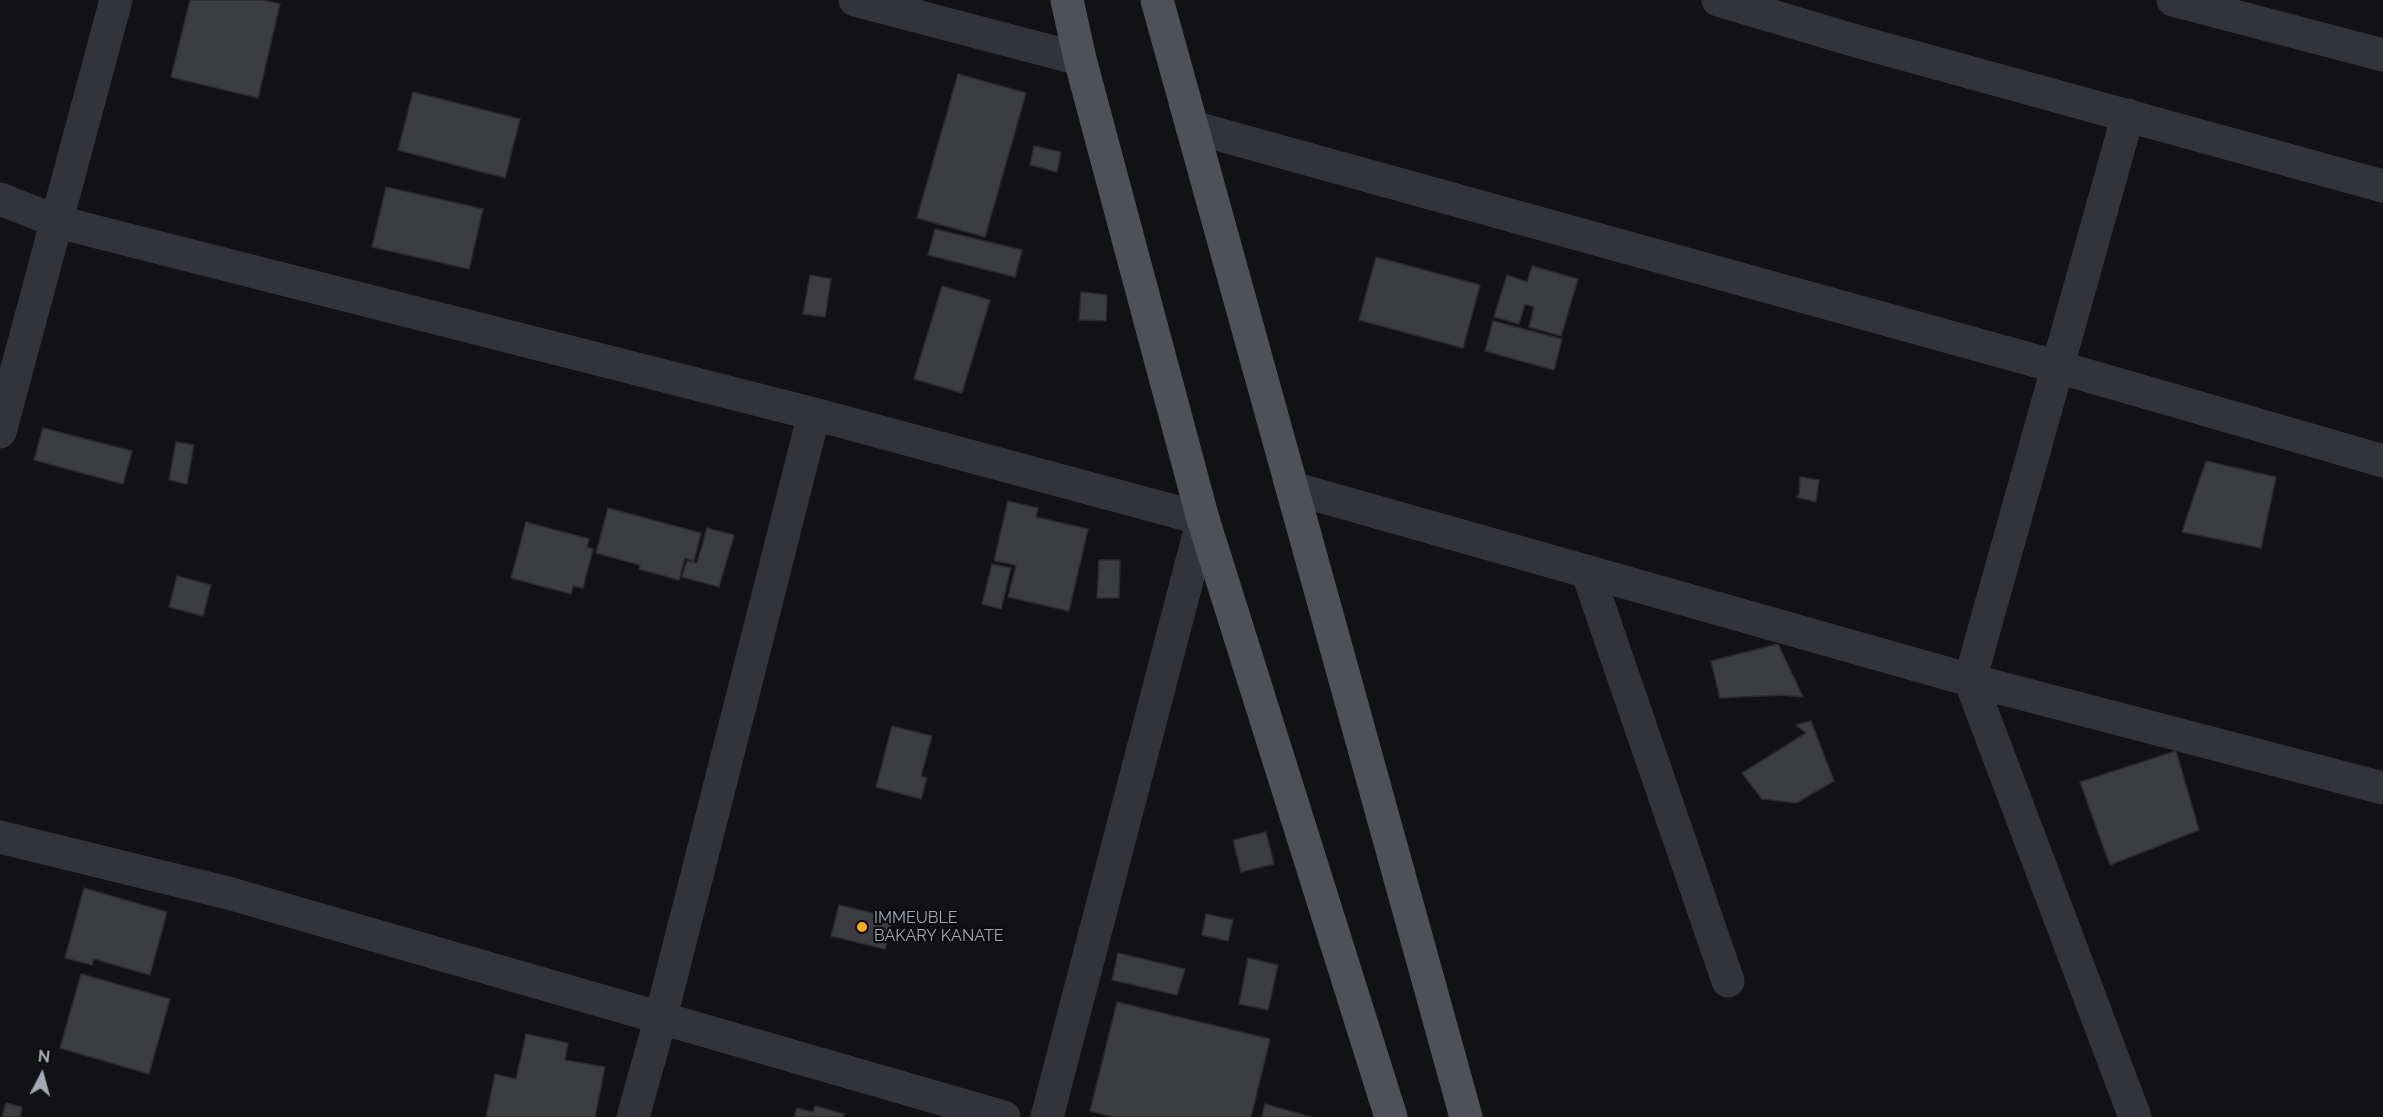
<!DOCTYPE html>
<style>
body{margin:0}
#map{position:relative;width:2383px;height:1117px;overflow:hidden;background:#121214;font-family:Raleway,sans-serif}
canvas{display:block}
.north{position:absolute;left:12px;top:1045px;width:60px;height:60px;-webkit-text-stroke:4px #0d0d0f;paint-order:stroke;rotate:6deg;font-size:16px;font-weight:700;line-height:24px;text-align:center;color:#a3a9b5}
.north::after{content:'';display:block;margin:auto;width:21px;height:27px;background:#a3a9b5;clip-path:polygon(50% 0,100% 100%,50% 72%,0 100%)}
</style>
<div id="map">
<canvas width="2383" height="1117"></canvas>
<div class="north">N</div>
</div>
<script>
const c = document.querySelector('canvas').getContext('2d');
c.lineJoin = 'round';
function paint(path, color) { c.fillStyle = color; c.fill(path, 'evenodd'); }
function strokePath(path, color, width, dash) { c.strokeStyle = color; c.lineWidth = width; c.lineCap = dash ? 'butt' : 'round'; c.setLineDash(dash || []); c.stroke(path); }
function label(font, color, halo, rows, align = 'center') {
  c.font = font + ' Raleway,sans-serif'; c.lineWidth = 4.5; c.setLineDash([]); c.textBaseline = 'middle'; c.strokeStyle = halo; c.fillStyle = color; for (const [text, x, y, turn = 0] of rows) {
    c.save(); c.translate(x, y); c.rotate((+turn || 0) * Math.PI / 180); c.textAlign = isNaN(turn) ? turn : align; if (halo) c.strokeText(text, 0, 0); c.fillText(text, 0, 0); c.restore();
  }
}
const building = new Path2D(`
 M 190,0 L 263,0 L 280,4 L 258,98 L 171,77 Z
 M 958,74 L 1026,93 L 985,237 L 917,218 Z
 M 413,92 L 520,119 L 505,178 L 398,150 Z
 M 1034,146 L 1061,152 L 1057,172 L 1030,165 Z
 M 386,187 L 483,209 L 469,269 L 372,247 Z
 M 935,229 L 1022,250 L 1015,277 L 928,255 Z
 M 1376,257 L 1480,285 L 1463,348 L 1359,320 Z
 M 1532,266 L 1578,279 L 1561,336 L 1529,327 L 1534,307 L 1525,304 L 1519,324 L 1494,317 L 1507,275 L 1527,282 Z
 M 810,275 L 831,279 L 825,317 L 803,314 Z
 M 942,286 L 990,300 L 962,393 L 914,379 Z
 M 1081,292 L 1107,295 L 1106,321 L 1079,320 Z
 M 1493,321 L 1562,339 L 1554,370 L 1485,351 Z
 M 43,428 L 132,451 L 123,484 L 34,460 Z
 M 176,442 L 194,445 L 187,484 L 169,480 Z
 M 2206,461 L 2276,477 L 2261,548 L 2182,532 Z
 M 1800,477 L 1819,480 L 1816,502 L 1796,497 L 1799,495 Z
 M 1008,501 L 1038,508 L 1036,517 L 1088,529 L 1069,611 L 1008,597 L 1016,565 L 994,561 Z
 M 608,508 L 701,533 L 694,561 L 685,558 L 679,580 L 639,569 L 640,565 L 596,553 Z
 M 526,522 L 589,539 L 587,547 L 593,549 L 583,588 L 573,586 L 571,594 L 511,578 Z
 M 707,528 L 734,535 L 719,587 L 682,577 L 687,561 L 697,563 Z
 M 1099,560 L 1120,560 L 1119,598 L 1097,598 Z
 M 992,564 L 1011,568 L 1001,609 L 982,604 Z
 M 177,576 L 211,585 L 203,616 L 169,607 Z
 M 1778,644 L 1803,697 L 1782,695 L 1720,698 L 1711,661 Z
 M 1811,721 L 1834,781 L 1796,803 L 1762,799 L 1742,773 L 1806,733 L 1796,725 Z
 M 892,726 L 932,736 L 921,776 L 927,778 L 921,799 L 876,787 Z
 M 2176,751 L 2199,830 L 2110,865 L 2080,782 Z
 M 1266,832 L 1274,864 L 1241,872 L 1233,840 Z
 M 84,888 L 167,912 L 150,975 L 94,959 L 92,965 L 65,958 Z
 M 839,905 L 893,918 L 885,949 L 831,936 Z
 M 1206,914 L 1233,920 L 1228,941 L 1202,935 Z
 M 1118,953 L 1185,969 L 1177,995 L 1112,980 Z
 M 1248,958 L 1278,965 L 1268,1010 L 1239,1004 Z
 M 81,974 L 170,999 L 149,1074 L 60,1048 Z
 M 1117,1002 L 1270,1039 L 1251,1117 L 1113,1117 L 1090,1111 Z
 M 526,1034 L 568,1043 L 565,1060 L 605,1067 L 595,1117 L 486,1117 L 495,1074 L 516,1079 Z
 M 6,1103 L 22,1107 L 20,1117 L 2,1117 Z
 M 1265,1104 L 1311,1117 L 1262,1117 Z
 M 815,1106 L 844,1114 L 843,1117 L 794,1117 L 797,1108 L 813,1112 Z`);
paint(building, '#3c3d41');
strokePath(building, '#2c2c30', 1.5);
strokePath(new Path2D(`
 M 855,0 L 1080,59
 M 1718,0 L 1856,41 L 2383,186
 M 2173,0 L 2383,55
 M 2128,115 L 1970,680 L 2135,1117
 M 1192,127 L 2058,367 L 2383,461
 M 0,199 L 58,222 L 814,414 L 1203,519 L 1047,1117
 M 0,432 L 116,0
 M 1292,488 L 1970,680 L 2383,788
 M 1587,571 L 1728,981
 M 0,837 L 228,893 L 1004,1117
 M 633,1117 L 661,1017 L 814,414`), '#333439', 33);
strokePath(new Path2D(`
 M 1067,0 L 1080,59 L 1203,519 L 1391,1117
 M 1157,0 L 1466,1117`), '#4f5158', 33);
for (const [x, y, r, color] of [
 [862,927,6,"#fdad21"]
]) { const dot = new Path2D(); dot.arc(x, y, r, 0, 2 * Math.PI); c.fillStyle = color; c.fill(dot); strokePath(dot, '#0d0d0f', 2); }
label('16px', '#a3a9b5', '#0d0d0f', [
 ["IMMEUBLE",874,918],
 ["BAKARY KANATE",874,936]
], 'left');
</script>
